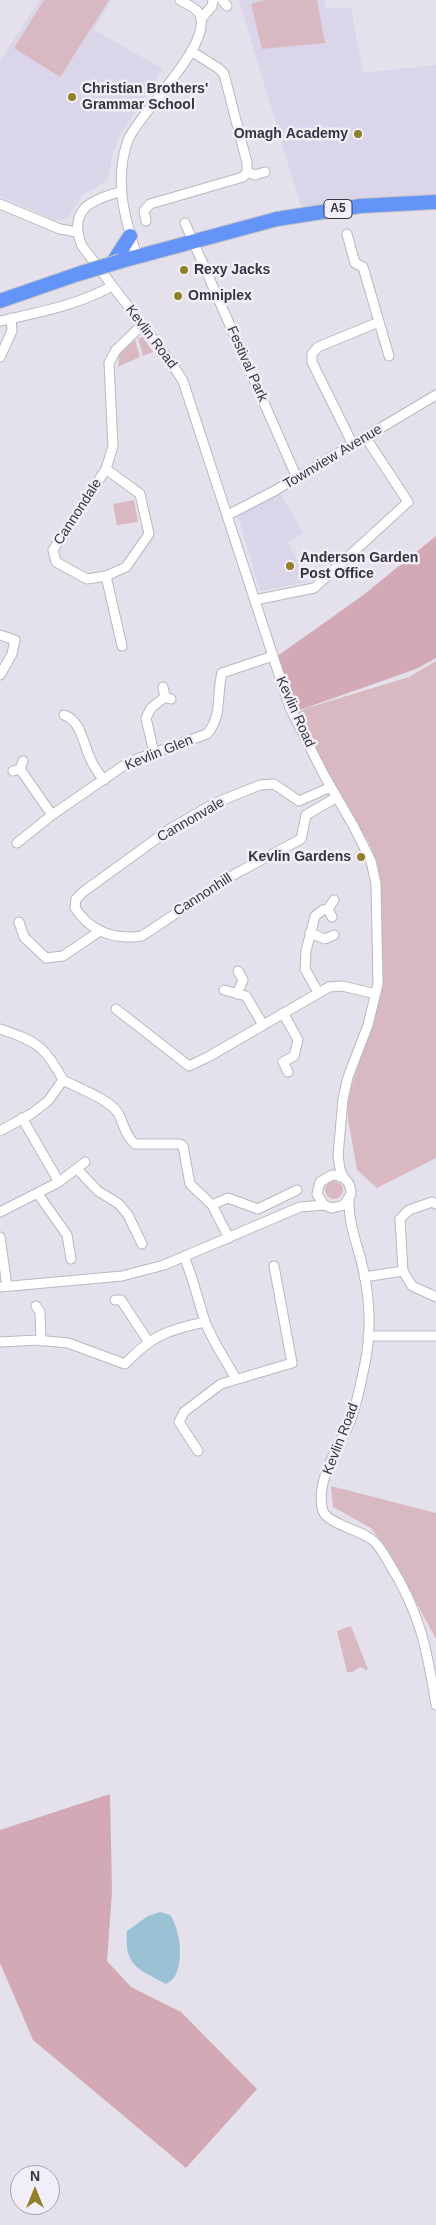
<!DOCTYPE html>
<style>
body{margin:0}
#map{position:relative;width:436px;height:2225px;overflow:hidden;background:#e4e1ed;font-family:Arial,sans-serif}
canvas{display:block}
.north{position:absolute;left:10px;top:2165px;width:50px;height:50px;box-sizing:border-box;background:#f1eefa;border:1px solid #a7a4ad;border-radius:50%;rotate:0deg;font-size:14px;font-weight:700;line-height:20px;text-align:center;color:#37363a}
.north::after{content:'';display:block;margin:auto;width:18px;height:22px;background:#918027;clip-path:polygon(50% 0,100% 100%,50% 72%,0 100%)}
</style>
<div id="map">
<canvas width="436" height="2225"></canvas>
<div class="north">N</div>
</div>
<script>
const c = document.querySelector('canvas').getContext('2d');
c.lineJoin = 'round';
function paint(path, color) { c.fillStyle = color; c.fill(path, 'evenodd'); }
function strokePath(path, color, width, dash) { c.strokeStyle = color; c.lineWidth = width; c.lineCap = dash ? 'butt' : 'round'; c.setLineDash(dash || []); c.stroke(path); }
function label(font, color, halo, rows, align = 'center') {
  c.font = font + ' Arial,sans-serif'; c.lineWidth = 5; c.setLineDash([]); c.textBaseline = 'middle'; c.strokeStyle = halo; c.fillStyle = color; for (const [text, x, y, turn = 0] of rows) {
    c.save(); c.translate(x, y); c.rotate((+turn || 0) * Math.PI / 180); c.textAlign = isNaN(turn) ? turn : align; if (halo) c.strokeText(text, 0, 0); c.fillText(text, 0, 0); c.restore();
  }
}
paint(new Path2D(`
 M 40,0 L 111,0 L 94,30 L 163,69 L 121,133 L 112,157 L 108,178 L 103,183 L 82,195 L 68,218 L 56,221 L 0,196 L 0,60 Z
 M 239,0 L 324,0 L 326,8 L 351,8 L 363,73 L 436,65 L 436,195 L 358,198 L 301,207 Z
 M 280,492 L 303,533 L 288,542 L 307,582 L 260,591 L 238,516 Z`), '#dad5e8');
paint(new Path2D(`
 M 44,0 L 109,0 L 60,77 L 14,48 Z
 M 264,0 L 317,0 L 325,43 L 262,49 L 251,4 Z
 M 143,337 L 153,352 L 143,356 L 138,338 Z
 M 135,340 L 140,357 L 118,367 L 119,355 Z
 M 134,500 L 138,522 L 117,525 L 113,504 Z
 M 436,661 L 436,1158 L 377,1188 L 357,1170 L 348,1119 L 347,1100 L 376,1011 L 383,971 L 377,862 L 369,843 L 339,795 L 296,713 L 307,708 L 409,677 Z
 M325 1190a9 9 0 1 1 18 0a9 9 0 1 1-18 0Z
 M 331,1486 L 436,1513 L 436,1639 L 388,1550 L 371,1528 L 333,1507 Z
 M 351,1626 L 368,1669 L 366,1670 L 360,1667 L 352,1672 L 347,1672 L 337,1631 Z`), '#d9b9c1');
paint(new Path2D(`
 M 436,536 L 436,658 L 416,669 L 294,712 L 276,657 L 362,596 Z
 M 110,1794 L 112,1891 L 107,1961 L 131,1987 L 181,2012 L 257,2089 L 186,2168 L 33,2040 L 0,1963 L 0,1830 Z`), '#d2a9b4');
paint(new Path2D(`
 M 160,1912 L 170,1915 C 180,1929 184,1960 175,1976 C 173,1980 169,1982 166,1984 C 138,1969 124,1966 127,1931 L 148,1916 Z`), '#9bc1d5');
const minor = new Path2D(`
 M 222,0 L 227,6
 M 201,19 L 212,6 L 213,0
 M 247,172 L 255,175 L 265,172
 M 120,192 C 89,200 68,211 82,246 L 170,361 L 183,381 L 290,708 L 324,775 L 354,827 L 371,861 L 376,884 L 378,984 L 368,1025 L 348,1077 L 343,1099 L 338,1156 L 340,1169 L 343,1177
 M 0,204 L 60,229 L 77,232
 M 146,221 L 144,211 L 150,204 L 243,177 L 247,172 L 247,163 L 224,74 L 218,68 L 191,51
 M 185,223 L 297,478
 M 347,234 L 355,263 L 363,267 L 389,356
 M 137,256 C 124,217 114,180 128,140 C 138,114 216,42 199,13 C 196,8 186,4 180,0
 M 0,321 C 39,312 76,306 112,286
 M 0,357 L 12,331 L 11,318
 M 353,445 L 312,362 L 312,354 L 318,347 L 379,322
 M 106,469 L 140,494 L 149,534 L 126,567 L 106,576 L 87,579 L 56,562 L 53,550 L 106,469 L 113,446 L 109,363 L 116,350 L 142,325
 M 228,515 L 276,490 L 436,395
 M 106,576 L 122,646
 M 255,600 L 314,588 L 408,502 L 366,438
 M 0,635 L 15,640 L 12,654 L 0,675
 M 163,687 L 165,697 L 171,699
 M 64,715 C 82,721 83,745 91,760 C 94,767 99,774 104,780
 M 154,753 L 146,718 L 151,708 L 165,697
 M 20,769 L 52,815
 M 13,771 L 20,769 L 23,761
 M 331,787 L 299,801 L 274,784 L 260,785 L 215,803 L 170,829 L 83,892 L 76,899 L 75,908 C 91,932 114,940 142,936 L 235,874 L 301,839 L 306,815 L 337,797
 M 17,843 L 52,815 L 123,766 L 137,759 L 207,734 C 223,715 216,696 222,673 L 273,656
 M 332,917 L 328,909 L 334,900
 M 19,922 L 24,937 L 46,958 L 63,956 L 100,931
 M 310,933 L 325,939 L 334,935
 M 224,990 L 246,996 L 263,1025
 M 318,992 L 305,969 L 306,951 L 315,916 L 323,910 L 328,909
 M 237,994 L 243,980 L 238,971
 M 116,1009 L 189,1066 L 208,1057 L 329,987 L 342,986 L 376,994
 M 283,1013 L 298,1040 L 294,1056 L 283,1062 L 288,1072
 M 0,1029 C 36,1041 45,1046 63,1080
 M 63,1080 C 78,1088 109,1099 118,1113 C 124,1124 125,1136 135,1144 L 180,1144 L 183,1146 L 190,1184 L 212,1205 L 229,1238
 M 22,1118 L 59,1182
 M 0,1131 L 31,1114 L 48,1101 L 63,1080
 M 77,1169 L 98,1191 L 119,1204 L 128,1215 L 142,1244
 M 38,1194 L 67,1235 L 71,1259
 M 349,1199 C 348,1225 359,1248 364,1273 C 370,1300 371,1336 365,1363 C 361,1383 357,1404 350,1422 C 339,1446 314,1483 323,1511 C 328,1524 360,1530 371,1539 C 379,1544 384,1555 389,1563 C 420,1612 427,1649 436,1705
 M 212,1205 L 228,1198 L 258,1209 L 297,1190
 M 0,1212 L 59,1182 L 85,1162
 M 0,1237 L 7,1286
 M 184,1257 C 194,1279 198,1302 206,1324 C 214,1344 226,1360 236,1379
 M 403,1271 L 400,1219 L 409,1210 L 432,1202 L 436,1204
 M 364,1277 L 403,1271 L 412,1286 L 436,1297
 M 0,1287 L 122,1276 L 164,1265 L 300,1207 L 324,1205 L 332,1208 L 344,1205 L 351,1194 C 351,1182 344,1175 332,1175 L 320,1182 L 317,1194 L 324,1205
 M 115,1300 L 121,1300 L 148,1341
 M 36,1306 L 40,1312 L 41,1341
 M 368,1336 L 436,1336
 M 0,1342 L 37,1340 L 68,1343 L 125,1364 C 152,1335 168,1330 205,1322
 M 198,1451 L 179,1422 L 184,1412 L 221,1384 L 292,1363 L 274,1266`);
const highway = new Path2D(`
 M 121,261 L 277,219 L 360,206 L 436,202
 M 112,264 L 130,236
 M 0,301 L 78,274`);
strokePath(minor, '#b9b7c2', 11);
strokePath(highway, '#c3c3c4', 16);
strokePath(minor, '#fff', 9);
strokePath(highway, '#6594f9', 14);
const highwayBridge = new Path2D(`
 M 78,274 L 121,261`);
strokePath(highwayBridge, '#c3c3c4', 16, []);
strokePath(highwayBridge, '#6594f9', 14);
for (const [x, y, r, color] of [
 [72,97,5,"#918027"],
 [358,134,5,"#918027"],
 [184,270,5,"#918027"],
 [178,296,5,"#918027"],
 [290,566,5,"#918027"],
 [361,857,5,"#918027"]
]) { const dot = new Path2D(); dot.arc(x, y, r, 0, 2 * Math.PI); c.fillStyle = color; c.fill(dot); strokePath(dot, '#f1eefa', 2); }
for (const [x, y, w] of [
 [338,209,28]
]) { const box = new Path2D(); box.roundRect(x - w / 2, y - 9.5, w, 19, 4); c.fillStyle = '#f1eefa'; c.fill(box); strokePath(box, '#37363a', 1); }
label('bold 12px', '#37363a', null, [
 ["A5",338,209]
]);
label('bold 14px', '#37363a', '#f1eefa', [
 ["Christian Brothers'",82,89],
 ["Grammar School",82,105],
 ["Omagh Academy",348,134,"right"],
 ["Rexy Jacks",194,270],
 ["Omniplex",188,296],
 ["Anderson Garden",300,558],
 ["Post Office",300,574],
 ["Kevlin Gardens",351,857,"right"]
], 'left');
label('14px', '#37363a', '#f1eefa', [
 ["Kevlin Road",151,337,53],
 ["Festival Park",247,364,66],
 ["Townview Avenue",333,457,-31],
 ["Cannondale",78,512,-57],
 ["Kevlin Road",295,712,66],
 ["Kevlin Glen",159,753,-22],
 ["Cannonvale",191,820,-30],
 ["Cannonhill",203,895,-33],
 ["Kevlin Road",341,1439,-69]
]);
</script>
